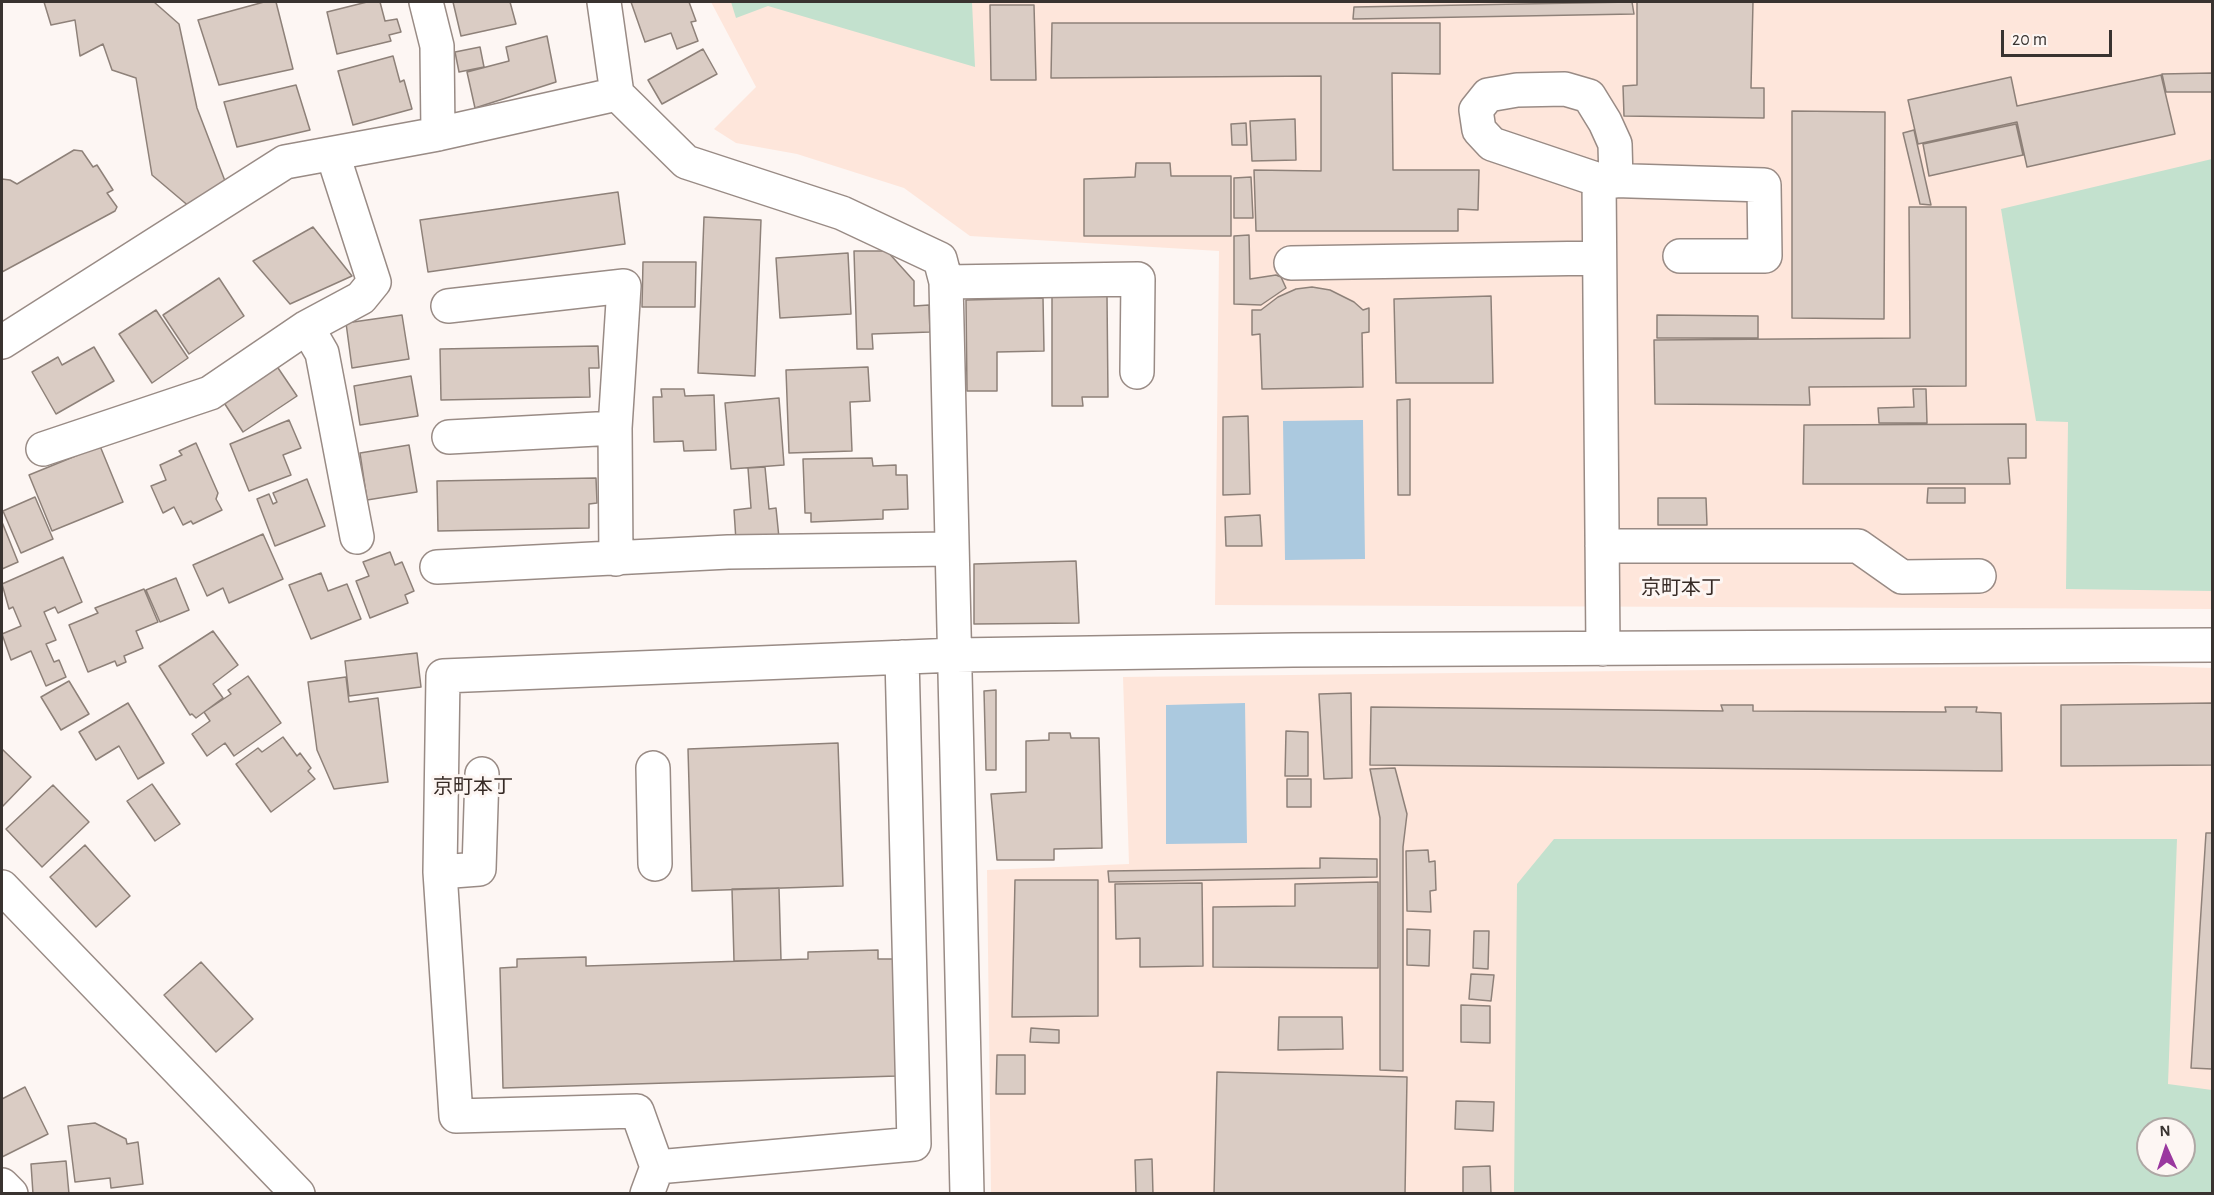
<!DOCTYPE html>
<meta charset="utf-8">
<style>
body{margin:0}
#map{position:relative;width:2214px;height:1195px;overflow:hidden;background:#fdf6f3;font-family:"Alegreya Sans",sans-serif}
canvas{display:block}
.frame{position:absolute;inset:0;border:3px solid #393330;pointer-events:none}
.north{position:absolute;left:2136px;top:1117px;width:60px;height:60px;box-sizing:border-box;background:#fdf6f3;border:2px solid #afa8a5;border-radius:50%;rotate:357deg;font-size:16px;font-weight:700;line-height:24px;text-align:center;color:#393330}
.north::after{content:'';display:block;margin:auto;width:21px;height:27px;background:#9a389f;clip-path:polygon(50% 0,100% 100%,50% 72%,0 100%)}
.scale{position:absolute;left:2001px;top:30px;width:111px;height:27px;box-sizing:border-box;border:3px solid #393330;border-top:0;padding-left:8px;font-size:18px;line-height:21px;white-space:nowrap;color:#393330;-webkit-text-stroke:4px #fdf6f3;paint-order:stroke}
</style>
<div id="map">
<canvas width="2214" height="1195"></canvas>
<div class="frame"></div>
<div class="north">N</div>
<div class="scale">20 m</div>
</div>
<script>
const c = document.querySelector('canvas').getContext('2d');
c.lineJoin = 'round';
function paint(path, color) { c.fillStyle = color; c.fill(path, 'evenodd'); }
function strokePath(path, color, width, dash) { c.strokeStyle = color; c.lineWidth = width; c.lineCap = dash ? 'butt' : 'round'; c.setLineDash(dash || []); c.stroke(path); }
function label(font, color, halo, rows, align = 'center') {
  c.font = font + ' "Alegreya Sans","Noto Sans JP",sans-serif'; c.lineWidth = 6; c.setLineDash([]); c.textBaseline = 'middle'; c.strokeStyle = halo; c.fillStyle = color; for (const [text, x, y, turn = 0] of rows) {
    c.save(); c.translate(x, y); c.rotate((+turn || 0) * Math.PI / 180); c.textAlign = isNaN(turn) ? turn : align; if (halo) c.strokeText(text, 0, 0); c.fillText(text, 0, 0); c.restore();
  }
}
paint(new Path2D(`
 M 711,2 L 2212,2 L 2212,609 L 1215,605 L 1219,251 L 970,236 L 904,188 L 797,154 L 736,143 L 714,129 L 756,87 Z
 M 2127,665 L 2212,668 L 2212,1193 L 991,1193 L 987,870 L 1129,864 L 1123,677 ZM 2148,1129 L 2184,1129 L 2184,1165 L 2148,1165 Z`), '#fee6db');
paint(new Path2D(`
 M 731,2 L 972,2 L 975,67 L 768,6 L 736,18 Z
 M 2212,159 L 2212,591 L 2066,589 L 2068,422 L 2036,421 L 2001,209 Z
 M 1554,839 L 2177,839 L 2168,1084 L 2212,1090 L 2212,1193 L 1514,1193 L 1517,884 ZM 2148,1129 L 2184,1129 L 2184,1165 L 2148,1165 Z`), '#c3e1ce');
paint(new Path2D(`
 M 1363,420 L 1365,559 L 1285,560 L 1283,421 Z
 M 1245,703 L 1247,843 L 1166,844 L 1166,705 Z`), '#abc9df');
const building = new Path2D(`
 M 44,2 L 154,2 L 179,24 L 197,108 L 225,181 L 191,208 L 152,175 L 136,78 L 112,70 L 103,44 L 80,56 L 75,20 L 51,25 Z
 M 264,2 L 276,2 L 293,69 L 219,85 L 198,20 Z
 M 367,2 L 380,2 L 385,21 L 397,19 L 401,32 L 389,35 L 391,41 L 337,54 L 327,12 Z
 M 453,2 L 510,2 L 516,24 L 461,36 Z
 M 631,2 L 689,2 L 696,21 L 691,22 L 698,41 L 677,49 L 671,33 L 645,42 Z
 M 1632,2 L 1634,14 L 1353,19 L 1354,7 Z
 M 1637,2 L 1753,2 L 1751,88 L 1764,88 L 1764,118 L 1624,116 L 1623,86 L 1637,85 Z
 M 990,5 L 1034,5 L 1036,80 L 991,80 Z
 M 1052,23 L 1440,23 L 1440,74 L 1392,73 L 1393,170 L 1479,170 L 1478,210 L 1458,209 L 1458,231 L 1256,231 L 1254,170 L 1321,171 L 1321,76 L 1051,78 Z
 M 547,36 L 556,82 L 475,108 L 467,72 L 509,61 L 506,47 Z
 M 480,47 L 484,67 L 459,72 L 455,52 Z
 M 703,49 L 717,74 L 662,104 L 648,80 Z
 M 393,56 L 400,82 L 404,80 L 412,109 L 353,125 L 338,71 Z
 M 2212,73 L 2212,92 L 2166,92 L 2162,74 Z
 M 2161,75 L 2175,134 L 2027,167 L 2017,122 L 1918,144 L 1908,100 L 2011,77 L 2017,106 Z
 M 296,85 L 310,130 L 237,147 L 224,102 Z
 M 1792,111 L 1885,112 L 1884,319 L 1792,318 Z
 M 1295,119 L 1296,160 L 1252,161 L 1250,121 Z
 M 1246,123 L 1247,145 L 1232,145 L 1231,124 Z
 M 2016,124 L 2023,155 L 1929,176 L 1923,144 Z
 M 1914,130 L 1931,205 L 1920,204 L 1903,133 Z
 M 74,150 L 82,151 L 93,167 L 97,165 L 113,190 L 107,193 L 117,207 L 115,211 L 2,272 L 2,179 L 10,180 L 17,184 Z
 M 1136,163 L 1170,163 L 1171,176 L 1231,176 L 1231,236 L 1084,236 L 1084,179 L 1135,177 Z
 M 1251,177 L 1253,218 L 1234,218 L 1234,178 Z
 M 618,192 L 625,244 L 428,272 L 420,220 Z
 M 1909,207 L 1966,207 L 1966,386 L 1809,387 L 1810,405 L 1655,404 L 1654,340 L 1910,338 Z
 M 704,217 L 761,220 L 755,376 L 698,373 Z
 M 313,227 L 352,276 L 290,304 L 253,261 Z
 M 1249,235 L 1250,279 L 1276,275 L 1281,277 L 1286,288 L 1261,305 L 1234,304 L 1234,236 Z
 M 854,251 L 887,251 L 914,281 L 914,306 L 929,305 L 930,332 L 872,334 L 873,349 L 857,349 Z
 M 848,253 L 851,314 L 780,318 L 776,258 Z
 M 643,262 L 696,262 L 695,307 L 642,307 Z
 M 219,278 L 244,316 L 189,354 L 163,315 Z
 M 1312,287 L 1330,290 L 1354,302 L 1363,310 L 1369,308 L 1369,332 L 1362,333 L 1363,387 L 1262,389 L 1260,334 L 1252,335 L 1252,310 L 1261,310 L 1278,297 L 1296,289 Z
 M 1107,296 L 1108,397 L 1082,397 L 1083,406 L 1052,406 L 1052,297 Z
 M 1491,296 L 1493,383 L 1396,383 L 1394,299 Z
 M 1043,298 L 1044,351 L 997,352 L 997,391 L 967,391 L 966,300 Z
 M 156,310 L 188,358 L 152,383 L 119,334 Z
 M 402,315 L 409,359 L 352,368 L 346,323 Z
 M 1657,315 L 1758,316 L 1758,338 L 1657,338 Z
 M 598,346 L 599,368 L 589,368 L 590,397 L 441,400 L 440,349 Z
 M 94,347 L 114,381 L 56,414 L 32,372 L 58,357 L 62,365 Z
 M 274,362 L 297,396 L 243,432 L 221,398 Z
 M 868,367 L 870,401 L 850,402 L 852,451 L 789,453 L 786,370 Z
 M 411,376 L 418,416 L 360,425 L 354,386 Z
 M 661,389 L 684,389 L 685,396 L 714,395 L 716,450 L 684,451 L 683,441 L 654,442 L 653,397 L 662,397 Z
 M 1913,389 L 1926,389 L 1927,423 L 1879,423 L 1878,408 L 1914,407 Z
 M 779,398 L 784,465 L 731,469 L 725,403 Z
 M 1410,399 L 1410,495 L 1398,495 L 1397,400 Z
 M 1248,416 L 1250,494 L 1223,495 L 1223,417 Z
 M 289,420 L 301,448 L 283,455 L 291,475 L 249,491 L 230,444 Z
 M 2026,424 L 2026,458 L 2008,458 L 2010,484 L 1803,484 L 1804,425 Z
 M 196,443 L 218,493 L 216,499 L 222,510 L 193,524 L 191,521 L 183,525 L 174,507 L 163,513 L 151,486 L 166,480 L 160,465 L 182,455 L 179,451 Z
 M 409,445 L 417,492 L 367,500 L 360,453 Z
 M 100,446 L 123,502 L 52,531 L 29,475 Z
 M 872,458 L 873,466 L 896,465 L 896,475 L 907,475 L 908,509 L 883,510 L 883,519 L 811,522 L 811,513 L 805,513 L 803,459 Z
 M 765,467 L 769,509 L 776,508 L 779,538 L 736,541 L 734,510 L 751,508 L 748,468 Z
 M 596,478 L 597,503 L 589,504 L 589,528 L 438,531 L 437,481 Z
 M 307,479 L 325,526 L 275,546 L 257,499 L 269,494 L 273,504 L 277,502 L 273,493 Z
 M 1928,488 L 1965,488 L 1965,503 L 1927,503 Z
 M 35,497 L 53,539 L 21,553 L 3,511 Z
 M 1658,498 L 1706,498 L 1707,525 L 1658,525 Z
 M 1260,515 L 1262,546 L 1226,546 L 1225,517 Z
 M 2,522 L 18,562 L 2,569 Z
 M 263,534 L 283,579 L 229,603 L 223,588 L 207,596 L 193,565 Z
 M 390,552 L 395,565 L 402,562 L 414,591 L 405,595 L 408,603 L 370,618 L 356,581 L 369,576 L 363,562 Z
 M 63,557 L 82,602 L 58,613 L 55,607 L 44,612 L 56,640 L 46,644 L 54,662 L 59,660 L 66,677 L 46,686 L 31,651 L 11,660 L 2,634 L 21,626 L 13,607 L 9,609 L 2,584 Z
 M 1076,561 L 1079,623 L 974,624 L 974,564 Z
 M 321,573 L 328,591 L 347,584 L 361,619 L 311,639 L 289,585 Z
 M 176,578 L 189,610 L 160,622 L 146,590 Z
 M 144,589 L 158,622 L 136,631 L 143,648 L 124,656 L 126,662 L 117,666 L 115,661 L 88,672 L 69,625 L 98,613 L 95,608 Z
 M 213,631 L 238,665 L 213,684 L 223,698 L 196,718 L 192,714 L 190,715 L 159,666 Z
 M 417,653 L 421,687 L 349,696 L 345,661 Z
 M 248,676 L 281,723 L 234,756 L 225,743 L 207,756 L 192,734 L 210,721 L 204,712 L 231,694 L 228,690 Z
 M 346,677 L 349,702 L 378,698 L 388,782 L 334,789 L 317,750 L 308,682 Z
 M 69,681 L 89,714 L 61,730 L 41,697 Z
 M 996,690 L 996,770 L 986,770 L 984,691 Z
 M 1351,693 L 1352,778 L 1324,779 L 1319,694 Z
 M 128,703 L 164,763 L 138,779 L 119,746 L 96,760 L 79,732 Z
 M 2212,703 L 2212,765 L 2061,766 L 2061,705 Z
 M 1721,705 L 1753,705 L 1753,711 L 1946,712 L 1945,707 L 1977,707 L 1976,712 L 2001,713 L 2002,771 L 1370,765 L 1371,707 L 1723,711 Z
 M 1286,731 L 1308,732 L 1308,776 L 1285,776 Z
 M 1049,733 L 1070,733 L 1071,738 L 1099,738 L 1102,848 L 1054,849 L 1054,860 L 997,860 L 991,794 L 1026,792 L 1026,741 L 1049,740 Z
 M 283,737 L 297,756 L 300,753 L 311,768 L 308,771 L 315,779 L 271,812 L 236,764 L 258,748 L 262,752 Z
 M 838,743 L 843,886 L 692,891 L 688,749 Z
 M 2,749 L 31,777 L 2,807 Z
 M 1395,768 L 1407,814 L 1403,847 L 1403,1071 L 1380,1070 L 1380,818 L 1370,769 Z
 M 1287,779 L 1311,779 L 1311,807 L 1287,807 Z
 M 152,784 L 180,824 L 155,841 L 127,801 Z
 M 53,785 L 89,822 L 42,867 L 6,829 Z
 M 2206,833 L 2212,833 L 2212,1069 L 2191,1068 Z
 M 85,845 L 130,896 L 96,927 L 50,877 Z
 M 1428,850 L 1429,862 L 1435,861 L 1436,890 L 1430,891 L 1431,912 L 1407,911 L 1406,851 Z
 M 1320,858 L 1377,859 L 1377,877 L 1109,882 L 1108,871 L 1320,868 Z
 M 1015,880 L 1098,880 L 1098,1016 L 1012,1017 Z
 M 1378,882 L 1378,968 L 1213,967 L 1213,907 L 1295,906 L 1295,884 Z
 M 1202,883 L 1203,966 L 1140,967 L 1140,938 L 1116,939 L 1115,884 Z
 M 779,888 L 781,960 L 734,961 L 732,889 Z
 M 1407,929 L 1430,930 L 1429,966 L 1407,965 Z
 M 1474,931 L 1489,931 L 1488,969 L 1473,968 Z
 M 878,950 L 878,959 L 894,959 L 897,1076 L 503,1088 L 500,968 L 517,967 L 517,959 L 586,957 L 586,966 L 808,959 L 808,952 Z
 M 201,962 L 253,1019 L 216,1052 L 164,995 Z
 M 1471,974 L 1494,975 L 1491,1001 L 1469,999 Z
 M 1461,1005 L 1490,1006 L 1490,1043 L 1461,1042 Z
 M 1279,1017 L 1342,1017 L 1343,1049 L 1278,1050 Z
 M 1031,1028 L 1059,1030 L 1059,1043 L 1030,1042 Z
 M 997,1055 L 1025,1055 L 1025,1094 L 996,1094 Z
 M 1217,1072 L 1407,1077 L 1405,1194 L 1214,1194 Z
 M 25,1087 L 48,1134 L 2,1157 L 2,1099 Z
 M 1456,1101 L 1494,1102 L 1493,1131 L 1455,1129 Z
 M 95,1123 L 126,1139 L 127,1144 L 138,1142 L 143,1184 L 111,1188 L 110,1178 L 75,1182 L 68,1126 Z
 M 1152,1159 L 1153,1194 L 1136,1194 L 1135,1160 Z
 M 66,1161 L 69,1194 L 33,1194 L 31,1164 Z
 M 1490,1166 L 1491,1194 L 1463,1194 L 1463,1167 Z`);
paint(building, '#daccc4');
strokePath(building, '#8e8179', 1.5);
const minor = new Path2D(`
 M 426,2 L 437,46 L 438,134
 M 604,2 L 617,94 L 686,162 L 842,213 L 940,259 L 946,282 L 967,1194
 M 1599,180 L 1492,144 L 1479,130 L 1476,110 L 1488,95 L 1517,90 L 1565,89 L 1589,96 L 1605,122 L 1615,144 L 1616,181
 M 1291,263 L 1599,258
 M 946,282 L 1138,279 L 1137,372
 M 448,306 L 624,286 L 615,428 L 616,559
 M 307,327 L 322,353 L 357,537
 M 2,342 L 285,162 L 438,134 L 617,94
 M 449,437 L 615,428
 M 43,449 L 210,393 L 307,327 L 361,298 L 374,282 L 333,155
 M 1602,546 L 1858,546 L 1902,577 L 1979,576
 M 437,567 L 728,552 L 951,549
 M 1603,649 L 1599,180 L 1764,185 L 1765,256 L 1680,256
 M 653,768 L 655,864
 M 440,872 L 479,869 L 482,774
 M 2,887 L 298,1194
 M 657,1167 L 914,1144 L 902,657
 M 2,1185 L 11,1194
 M 647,1194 L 657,1167 L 637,1111 L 456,1116 L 440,872 L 443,676 L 956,655 L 1293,650 L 2212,645`);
strokePath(minor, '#998b85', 36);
strokePath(minor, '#fff', 33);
label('20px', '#362a25', '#fdf6f3', [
 ["京町本丁",1681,588],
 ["京町本丁",473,787]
]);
</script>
